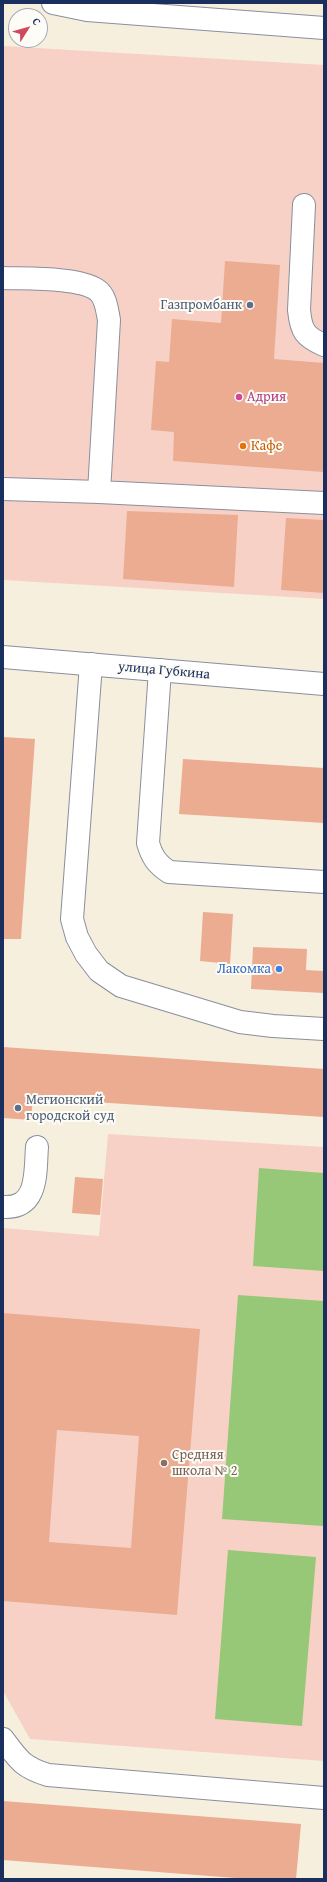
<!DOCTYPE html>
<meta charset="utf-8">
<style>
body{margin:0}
#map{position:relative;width:327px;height:1882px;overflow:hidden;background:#f7efde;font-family:"Gentium Book Plus",serif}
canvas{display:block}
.frame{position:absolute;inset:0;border:4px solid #1b2f5e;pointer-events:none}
.north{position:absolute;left:8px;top:8px;width:40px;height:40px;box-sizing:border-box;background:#fdfcf7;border:1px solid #a3aaba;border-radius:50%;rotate:53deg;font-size:11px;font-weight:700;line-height:16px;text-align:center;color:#1b2f5e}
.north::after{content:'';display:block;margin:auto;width:14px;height:18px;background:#d1495b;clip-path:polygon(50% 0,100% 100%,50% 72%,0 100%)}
</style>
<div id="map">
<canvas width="327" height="1882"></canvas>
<div class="frame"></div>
<div class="north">С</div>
</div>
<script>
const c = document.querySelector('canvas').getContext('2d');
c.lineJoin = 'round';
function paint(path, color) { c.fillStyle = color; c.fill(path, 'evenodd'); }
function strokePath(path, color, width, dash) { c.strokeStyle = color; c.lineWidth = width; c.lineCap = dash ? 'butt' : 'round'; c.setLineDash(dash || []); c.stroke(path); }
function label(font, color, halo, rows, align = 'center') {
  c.font = font + ' "Gentium Book Plus",serif'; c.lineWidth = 4; c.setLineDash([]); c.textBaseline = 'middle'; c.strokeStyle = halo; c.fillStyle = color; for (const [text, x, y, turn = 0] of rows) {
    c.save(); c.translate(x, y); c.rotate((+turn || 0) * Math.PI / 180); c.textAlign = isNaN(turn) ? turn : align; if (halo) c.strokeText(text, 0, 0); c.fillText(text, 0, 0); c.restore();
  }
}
paint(new Path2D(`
 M 3,46 L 324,65 L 324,599 L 3,580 Z
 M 108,1134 L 324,1147 L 324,1761 L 30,1739 L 3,1691 L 3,1228 L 99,1236 Z`), '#f7d1c6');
paint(new Path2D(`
 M 259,1168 L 324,1173 L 324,1271 L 253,1266 Z
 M 238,1295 L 324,1301 L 323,1526 L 222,1519 Z
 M 228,1550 L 316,1557 L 302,1726 L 215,1719 Z`), '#96c878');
paint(new Path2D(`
 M 225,261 L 280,265 L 274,359 L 324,363 L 324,472 L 173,461 L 174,432 L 151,430 L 156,361 L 169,362 L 172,319 L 221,323 Z
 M 127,511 L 238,515 L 234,587 L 123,579 Z
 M 286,518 L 324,520 L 324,593 L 281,590 Z
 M 3,737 L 35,739 L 21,939 L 3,939 Z
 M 183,759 L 324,768 L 324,823 L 179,814 Z
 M 203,912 L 233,914 L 230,964 L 200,961 Z
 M 253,947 L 307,949 L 306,970 L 324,971 L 324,993 L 251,989 Z
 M 3,1047 L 324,1069 L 324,1117 L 33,1098 L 31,1120 L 3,1118 Z
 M 75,1177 L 103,1179 L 100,1215 L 72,1213 Z
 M 3,1313 L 200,1329 L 177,1615 L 3,1601 ZM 57,1430 L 139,1436 L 131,1548 L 49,1542 Z
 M 3,1801 L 301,1824 L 296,1879 L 248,1879 L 3,1860 Z`), '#ebac92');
const minor = new Path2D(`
 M 53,3 L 87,10 L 324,28
 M 304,205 L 299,310 C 301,331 305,337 324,345
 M 3,278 C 26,279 79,277 97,290 C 106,296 107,310 109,320 L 99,492 L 3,489
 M 99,492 L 324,503
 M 91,664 L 72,919 L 77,937 L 86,954 L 99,971 L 121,986 L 240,1022 L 273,1026 L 324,1029
 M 160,670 L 148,843 C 152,857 157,864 169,872 L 324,882
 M 3,1207 C 39,1209 35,1172 37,1147
 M 3,1739 C 18,1759 22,1767 48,1775 L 324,1798`);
const major = new Path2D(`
 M 3,657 L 324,684`);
strokePath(minor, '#898f9e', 24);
strokePath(major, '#898f9e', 24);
strokePath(minor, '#fff', 22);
strokePath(major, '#fff', 22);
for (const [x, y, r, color] of [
 [250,305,4,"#5c6f8a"],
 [239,397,4,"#d1479c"],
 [243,446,4,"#e8710a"],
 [279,969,4,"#3f7fe0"],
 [18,1108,4,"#5c6f8a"],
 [164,1463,4,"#8d6e63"]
]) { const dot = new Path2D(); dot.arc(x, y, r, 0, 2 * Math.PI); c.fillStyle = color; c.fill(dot); strokePath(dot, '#fdfcf7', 1.5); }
label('14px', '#4e5e75', '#fdfcf7', [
 ["Газпромбанк",242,305],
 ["Мегионский",26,1100,"left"],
 ["городской суд",26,1116,"left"]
], 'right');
label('14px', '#b23c85', '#fdfcf7', [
 ["Адрия",247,397]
], 'left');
label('14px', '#c56008', '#fdfcf7', [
 ["Кафе",251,446]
], 'left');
label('14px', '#1b2f5e', '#fdfcf7', [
 ["улица Губкина",164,671,5]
]);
label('14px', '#366cbe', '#fdfcf7', [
 ["Лакомка",271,969]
], 'right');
label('14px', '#785e54', '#fdfcf7', [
 ["Средняя",172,1455],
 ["школа № 2",172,1471]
], 'left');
</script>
